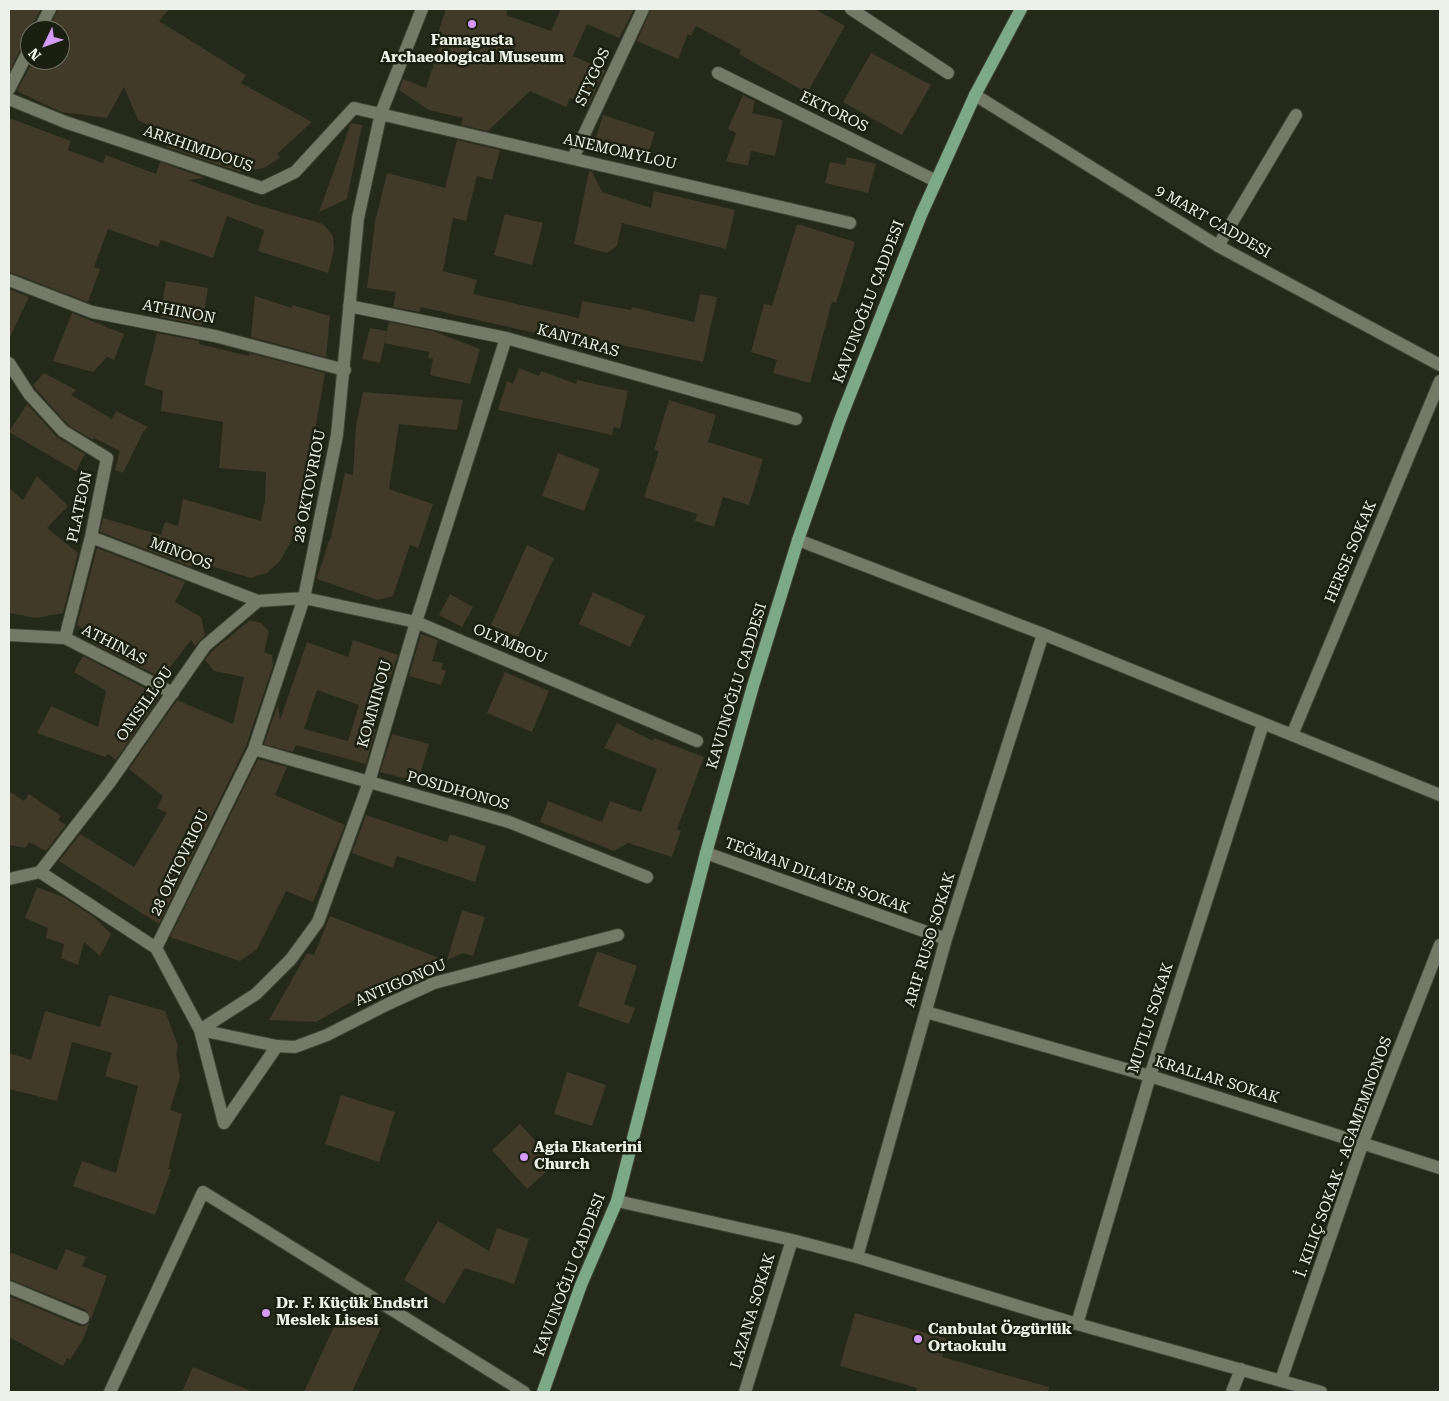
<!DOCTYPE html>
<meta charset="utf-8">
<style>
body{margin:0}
#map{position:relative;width:1449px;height:1401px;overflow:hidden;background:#242919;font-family:"Roboto Serif",serif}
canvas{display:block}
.frame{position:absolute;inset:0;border:10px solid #eef1e7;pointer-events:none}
.north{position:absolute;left:20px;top:20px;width:50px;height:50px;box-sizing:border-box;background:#1b1f0f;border:1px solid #6f7365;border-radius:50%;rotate:228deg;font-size:14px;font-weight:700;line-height:20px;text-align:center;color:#eef1e7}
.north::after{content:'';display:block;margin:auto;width:18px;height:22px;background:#d49cfb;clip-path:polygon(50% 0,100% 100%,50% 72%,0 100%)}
</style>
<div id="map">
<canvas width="1449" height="1401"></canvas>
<div class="frame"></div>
<div class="north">N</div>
</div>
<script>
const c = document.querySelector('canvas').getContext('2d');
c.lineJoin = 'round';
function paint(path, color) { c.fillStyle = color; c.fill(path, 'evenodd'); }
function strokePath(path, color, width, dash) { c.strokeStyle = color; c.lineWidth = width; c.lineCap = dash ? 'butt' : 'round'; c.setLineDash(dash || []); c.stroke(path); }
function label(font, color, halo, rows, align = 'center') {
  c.font = font + ' "Roboto Serif",serif'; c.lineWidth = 5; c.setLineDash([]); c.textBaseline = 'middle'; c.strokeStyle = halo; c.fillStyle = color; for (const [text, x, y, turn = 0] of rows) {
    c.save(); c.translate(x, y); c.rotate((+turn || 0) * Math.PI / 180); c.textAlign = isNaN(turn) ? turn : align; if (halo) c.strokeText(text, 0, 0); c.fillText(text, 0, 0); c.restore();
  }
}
paint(new Path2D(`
 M 9,9 L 41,9 L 30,30 L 30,40 L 23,44 L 9,72 Z
 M 58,9 L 169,9 L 159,21 L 246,75 L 241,83 L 312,122 L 277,154 L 280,158 L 264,168 L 240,172 L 166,147 L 170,136 L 138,120 L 124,87 L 107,118 L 61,112 L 48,106 L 17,91 L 33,60 L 60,60 L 60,30 L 48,30 Z
 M 446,9 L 508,9 L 506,15 L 551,31 L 560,11 L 555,9 L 634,9 L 619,38 L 587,24 L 573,56 L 605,70 L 588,106 L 570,98 L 566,107 L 530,91 L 488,131 L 461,125 L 463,118 L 429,110 L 399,90 L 403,79 L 426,88 L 443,36 L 438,33 Z
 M 651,9 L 815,9 L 845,26 L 807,93 L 739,54 L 741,50 L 696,26 L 691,36 L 688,34 L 678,59 L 637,41 Z
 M 871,53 L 931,85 L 902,135 L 843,102 Z
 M 743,95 L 755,101 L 752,113 L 783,120 L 775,156 L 751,151 L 748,166 L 726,161 L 736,133 L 728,129 Z
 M 603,115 L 655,132 L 647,157 L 615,147 L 614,151 L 594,144 Z
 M 9,118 L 71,141 L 68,150 L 103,163 L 106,155 L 156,174 L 160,162 L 205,178 L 188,180 L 254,204 L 323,224 L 333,236 L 334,250 L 328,273 L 258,251 L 264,230 L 227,216 L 213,258 L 161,240 L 158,247 L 108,229 L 94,267 L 100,269 L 88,302 L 9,272 Z
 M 351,123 L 362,125 L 347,199 L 319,212 Z
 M 457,140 L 500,150 L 492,180 L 477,176 L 466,221 L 453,218 L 443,271 L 477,280 L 473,294 L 579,318 L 582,301 L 631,310 L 632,307 L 694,322 L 700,294 L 717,297 L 703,362 L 559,332 L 557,338 L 421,307 L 419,312 L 393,307 L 396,292 L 367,288 L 375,222 L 387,173 L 445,188 Z
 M 847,157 L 876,164 L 868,193 L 825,183 L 830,162 L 845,165 Z
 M 589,171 L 592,172 L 602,192 L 651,208 L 654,191 L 735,210 L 726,249 L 622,223 L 617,246 L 607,253 L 574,244 Z
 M 505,214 L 543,223 L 532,265 L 494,255 Z
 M 797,224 L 855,242 L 836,303 L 832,302 L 810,383 L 773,373 L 777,360 L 751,352 L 764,304 L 772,306 Z
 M 166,281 L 208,288 L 202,325 L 160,317 Z
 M 9,289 L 29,297 L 9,339 Z
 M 255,296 L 292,308 L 292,305 L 330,316 L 326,357 L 251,337 Z
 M 72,313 L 124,334 L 114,360 L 107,357 L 93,372 L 53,361 Z
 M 389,322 L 433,331 L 480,349 L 470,384 L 430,375 L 433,359 L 428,358 L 429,352 L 384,343 Z
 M 370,328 L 387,331 L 380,363 L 362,359 Z
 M 157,333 L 199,341 L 199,344 L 249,356 L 249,353 L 325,373 L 300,517 L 290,543 L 280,561 L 267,573 L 250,578 L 195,561 L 192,567 L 100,532 L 103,518 L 161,535 L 165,522 L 178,526 L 183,499 L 261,521 L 265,500 L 266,472 L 219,468 L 223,422 L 161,411 L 163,391 L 144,385 Z
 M 519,368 L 539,376 L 541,371 L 576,384 L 577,380 L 628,391 L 620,429 L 614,427 L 612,435 L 498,410 L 507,381 L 513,384 Z
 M 44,373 L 76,390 L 71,395 L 112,419 L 116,411 L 148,427 L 143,432 L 123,473 L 115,470 L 120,451 L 94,438 L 93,440 L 68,425 L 36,389 L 33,385 Z
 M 363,392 L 463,400 L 457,430 L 399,424 L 389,489 L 433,504 L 418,548 L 410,545 L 393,596 L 378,600 L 317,579 L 329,540 L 330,541 L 345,473 L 353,475 L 356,426 Z
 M 669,400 L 716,415 L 708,442 L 763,459 L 749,505 L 723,497 L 714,527 L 695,521 L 697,514 L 644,497 L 659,451 L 654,450 Z
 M 27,404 L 57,437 L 85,454 L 76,471 L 9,432 Z
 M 558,453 L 600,469 L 584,511 L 542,496 Z
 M 37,476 L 68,506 L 47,528 L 78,553 L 63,613 L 36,618 L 9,613 L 9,488 L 23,500 Z
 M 527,545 L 554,558 L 518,637 L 491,625 Z
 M 97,548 L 185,582 L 175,602 L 201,617 L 205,635 L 195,646 L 191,640 L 162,678 L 91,642 L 94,636 L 77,625 Z
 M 593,592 L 645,616 L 630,647 L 579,624 Z
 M 450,594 L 473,607 L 462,627 L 439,615 Z
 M 250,620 L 261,623 L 269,631 L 264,652 L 272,655 L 273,666 L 246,746 L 159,924 L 59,861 L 80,834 L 134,867 L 167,813 L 157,808 L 163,796 L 129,769 L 177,700 L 233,724 L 244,677 L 214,671 L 205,660 L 211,652 Z
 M 421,634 L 438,640 L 432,661 L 443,663 L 441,669 L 446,671 L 441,685 L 409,676 Z
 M 353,640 L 398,655 L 372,728 L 376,729 L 366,764 L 296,745 L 293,752 L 264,744 L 278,704 L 280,720 L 307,642 L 348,657 ZM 317,690 L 359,705 L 348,741 L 304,729 Z
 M 83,656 L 160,696 L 116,760 L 108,754 L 105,757 L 37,733 L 51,706 L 98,727 L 106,691 L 74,672 Z
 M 505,672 L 549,691 L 532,732 L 487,713 Z
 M 617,723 L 653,741 L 654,738 L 704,757 L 677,829 L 681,831 L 672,857 L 628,843 L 614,851 L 540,822 L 548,801 L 602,822 L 610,801 L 641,812 L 657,769 L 604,748 Z
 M 392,734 L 429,744 L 418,782 L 380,772 Z
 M 258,759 L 287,767 L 275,795 L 345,825 L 313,902 L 286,891 L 257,949 L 240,961 L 170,937 Z
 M 9,791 L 24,801 L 29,794 L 61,816 L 58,820 L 66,825 L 46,851 L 29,842 L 25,848 L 9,845 Z
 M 366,815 L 447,842 L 450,834 L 486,846 L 475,882 L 397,856 L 393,868 L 352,853 Z
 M 37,887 L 63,897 L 94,917 L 111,934 L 100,956 L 84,942 L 78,965 L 61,958 L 64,944 L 46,938 L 48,928 L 25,918 Z
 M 462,910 L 485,917 L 473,956 L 463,953 L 447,960 Z
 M 330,916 L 371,932 L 445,960 L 377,987 L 316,1022 L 269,1020 L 307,953 L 314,955 Z
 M 597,951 L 637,966 L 624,1004 L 635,1008 L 629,1024 L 578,1006 Z
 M 109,995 L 165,1011 L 178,1046 L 176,1054 L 180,1077 L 170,1110 L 182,1114 L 168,1169 L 171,1170 L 155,1215 L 73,1186 L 82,1161 L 116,1173 L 138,1086 L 105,1076 L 112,1053 L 72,1042 L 57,1101 L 9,1089 L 9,1053 L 31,1060 L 45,1011 L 100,1027 Z
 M 567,1072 L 606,1085 L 592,1126 L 554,1114 Z
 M 341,1095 L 395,1112 L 379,1162 L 325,1144 Z
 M 520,1124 L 556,1163 L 527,1189 L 492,1150 Z
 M 438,1221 L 489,1251 L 497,1228 L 529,1239 L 514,1284 L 465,1268 L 444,1304 L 404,1280 Z
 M 66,1249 L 86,1257 L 82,1266 L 107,1276 L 91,1319 L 86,1310 L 9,1279 L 9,1252 L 57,1270 Z
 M 9,1296 L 80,1326 L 84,1326 L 90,1322 L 82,1341 L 70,1360 L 67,1358 L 63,1366 L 9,1337 Z
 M 342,1309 L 381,1328 L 352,1392 L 304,1392 Z
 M 855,1313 L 947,1339 L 942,1357 L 1049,1387 L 1048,1392 L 916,1392 L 917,1388 L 840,1366 Z
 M 193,1367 L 253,1392 L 182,1392 Z`), '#413a29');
const minor = new Path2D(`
 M 851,9 L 948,73
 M 39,30 L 50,9
 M 718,73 L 936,181
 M 9,89 L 30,48
 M 975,95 L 1218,246 L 1440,365
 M 9,99 L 65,122 L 262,188 L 295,172 L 354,108 L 850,223
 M 573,158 L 643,9
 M 1218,246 L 1296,115
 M 9,280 L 92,312 L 215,336 L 345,370
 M 349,306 L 506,338 L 796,419
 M 9,363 L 29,394 L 63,431 L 107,458 L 91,537 L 65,638
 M 91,537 L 258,601
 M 798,540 L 1043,634 L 1440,795
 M 9,635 L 65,638 L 173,693
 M 1292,735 L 1440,381
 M 254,749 L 509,822 L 647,877
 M 706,853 L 946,939
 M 40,872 L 110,782 L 205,646 L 258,601 L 304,598 L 416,622 L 697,741
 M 40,872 L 156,948 L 200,1030 L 224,1123
 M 9,879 L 40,872
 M 156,948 L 254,749 L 304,598 L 337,435 L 358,218 L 381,113 L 422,9
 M 926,1012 L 1150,1076 L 1440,1168
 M 200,1030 L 256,994 L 291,959 L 318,922 L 369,782 L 416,622 L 506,338
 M 200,1030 L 277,1046 L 295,1047 L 327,1035 L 388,1004 L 434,983 L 618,935
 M 224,1123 L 277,1046
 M 617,1201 L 792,1240 L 857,1257 L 1077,1324 L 1321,1392
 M 857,1257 L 946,939 L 1043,634
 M 9,1287 L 83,1318
 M 1077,1324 L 1150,1076 L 1263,724
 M 1281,1380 L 1363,1142 L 1440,945
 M 110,1392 L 203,1192 L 524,1392
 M 745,1392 L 792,1240
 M 1232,1392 L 1241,1369`);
const major = new Path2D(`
 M 543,1392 L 581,1285 L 617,1201 L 706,853 L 753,686 L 798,540 L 840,420 L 921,215 L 975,95 L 1021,9`);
strokePath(minor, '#3f4336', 14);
strokePath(major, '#3f4336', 14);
strokePath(minor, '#747a67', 12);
strokePath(major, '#7ca987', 12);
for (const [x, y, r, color] of [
 [472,24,5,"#d49cfb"],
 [524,1157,5,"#d49cfb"],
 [266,1313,5,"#d49cfb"],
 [918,1339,5,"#d49cfb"]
]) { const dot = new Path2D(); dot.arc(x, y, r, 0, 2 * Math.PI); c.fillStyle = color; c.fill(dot); strokePath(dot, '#1b1f0f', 2); }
label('bold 15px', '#eef1e7', '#1b1f0f', [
 ["Famagusta",472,41,"center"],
 ["Archaeological Museum",472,58,"center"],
 ["Agia Ekaterini",534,1148],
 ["Church",534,1165],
 ["Dr. F. Küçük Endstri",276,1304],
 ["Meslek Lisesi",276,1321],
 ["Canbulat Özgürlük",928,1330],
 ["Ortaokulu",928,1347]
], 'left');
label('15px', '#eef1e7', '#1b1f0f', [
 ["STYGOS",593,77,-65],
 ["EKTOROS",834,112,26],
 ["ARKHIMIDOUS",198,149,19],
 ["ANEMOMYLOU",620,152,13],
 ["9 MART CADDESI",1213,222,30],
 ["KAVUNOĞLU CADDESI",869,302,-69],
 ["ATHINON",179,312,11],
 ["KANTARAS",578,341,16],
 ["28 OKTOVRIOU",310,486,-79],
 ["PLATEON",80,507,-78],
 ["HERSE SOKAK",1351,552,-67],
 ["MINOOS",181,554,21],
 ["OLYMBOU",510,644,23],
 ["ATHINAS",114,645,27],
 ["KAVUNOĞLU CADDESI",737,686,-73],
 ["ONISILLOU",145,704,-55],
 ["KOMNINOU",375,704,-74],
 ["POSIDHONOS",458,791,16],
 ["28 OKTOVRIOU",180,863,-64],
 ["TEĞMAN DILAVER SOKAK",817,876,20],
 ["ARIF RUSO SOKAK",930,940,-73],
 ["ANTIGONOU",401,983,-23],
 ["MUTLU SOKAK",1151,1018,-72],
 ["KRALLAR SOKAK",1217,1080,17],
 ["İ. KILIÇ SOKAK - AGAMEMNONOS",1344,1157,-70],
 ["KAVUNOĞLU CADDESI",570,1275,-69],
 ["LAZANA SOKAK",753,1311,-73]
]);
</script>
